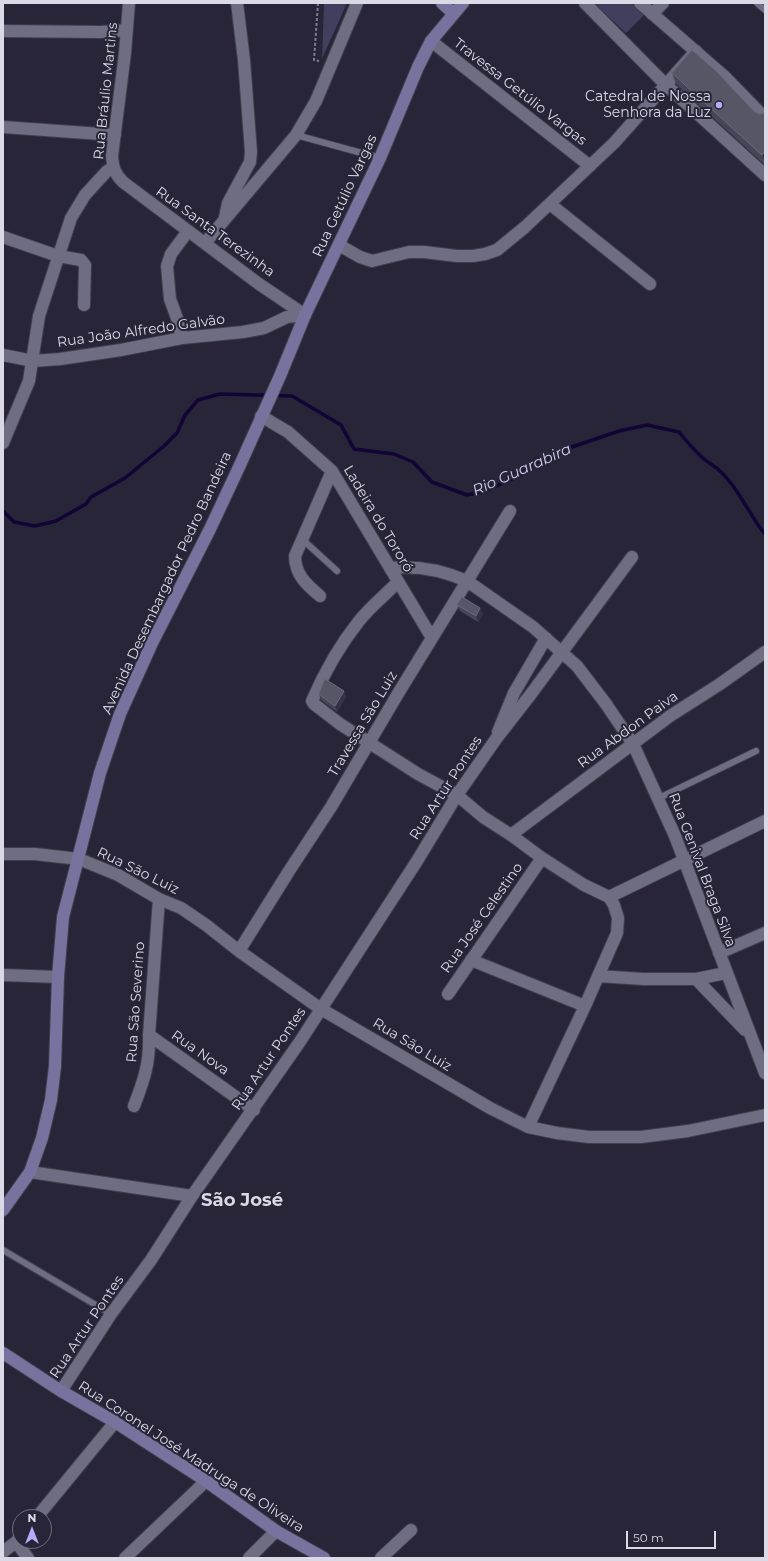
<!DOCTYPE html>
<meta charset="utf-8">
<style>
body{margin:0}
#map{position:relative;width:768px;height:1561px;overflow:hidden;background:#272537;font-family:Montserrat,sans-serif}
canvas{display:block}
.frame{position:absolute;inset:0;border:4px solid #dad9e5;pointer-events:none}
.north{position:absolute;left:12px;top:1509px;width:40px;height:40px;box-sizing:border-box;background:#272537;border:1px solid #6f6d7d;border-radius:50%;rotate:0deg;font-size:11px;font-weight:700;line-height:16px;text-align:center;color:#dad9e5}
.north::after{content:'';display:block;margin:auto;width:14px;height:18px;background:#b5acf8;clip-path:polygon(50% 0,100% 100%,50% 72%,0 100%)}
.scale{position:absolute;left:626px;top:1531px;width:90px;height:18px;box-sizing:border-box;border:2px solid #dad9e5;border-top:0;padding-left:5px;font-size:12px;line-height:14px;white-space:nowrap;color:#dad9e5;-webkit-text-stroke:3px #272537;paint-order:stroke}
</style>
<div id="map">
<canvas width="768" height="1561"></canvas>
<div class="frame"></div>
<div class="north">N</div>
<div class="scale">50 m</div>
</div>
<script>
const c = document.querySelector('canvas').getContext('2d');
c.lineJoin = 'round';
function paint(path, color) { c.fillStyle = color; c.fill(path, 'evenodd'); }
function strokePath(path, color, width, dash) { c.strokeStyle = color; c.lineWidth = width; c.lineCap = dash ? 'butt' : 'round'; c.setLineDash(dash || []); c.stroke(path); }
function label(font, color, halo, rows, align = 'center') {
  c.font = font + ' Montserrat,sans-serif'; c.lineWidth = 4; c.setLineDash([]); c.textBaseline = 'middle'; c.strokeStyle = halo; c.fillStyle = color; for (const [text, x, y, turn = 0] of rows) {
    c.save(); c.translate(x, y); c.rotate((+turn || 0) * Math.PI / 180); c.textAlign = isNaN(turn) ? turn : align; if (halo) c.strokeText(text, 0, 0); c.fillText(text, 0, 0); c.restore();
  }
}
paint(new Path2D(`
 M 324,3 L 347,3 L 322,59 Z
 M 594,3 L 631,3 L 644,15 L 626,33 Z`), '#413e5e');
strokePath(new Path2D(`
 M 3,511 L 14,522 L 35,526 L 56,521 L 86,504 L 91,497 L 125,478 L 164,446 L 177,433 L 185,415 L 198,400 L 220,394 L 292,396 L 341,425 L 354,449 L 394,454 L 413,462 L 432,482 L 467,495 L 485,491 L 521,475 L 529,466 L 563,450 L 619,431 L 647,425 L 679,432 C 687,442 695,451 704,459 C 710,464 718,468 723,474 C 741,492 749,515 765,534`), '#130436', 3.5);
const lane = new Path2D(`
 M 757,3 L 765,10
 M 296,135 L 380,158
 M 302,539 L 337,571
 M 659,798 L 756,751
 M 3,1250 L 111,1314`);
const street = new Path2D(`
 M 129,3 L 125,53 L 112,156 C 113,168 115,174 123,182 L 259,284 L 305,315
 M 585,3 L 665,84 L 765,175
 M 640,3 L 724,76 L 765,118
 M 652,14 L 663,3
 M 3,31 L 101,32 L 127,30
 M 431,41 L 590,166
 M 3,127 L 115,135
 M 550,204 L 650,284
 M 225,217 L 228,203 L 250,162 L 251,152 L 244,60 L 237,3
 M 3,237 L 58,256 L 81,260 L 85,265 L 84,305
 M 205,243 L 296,135 L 316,101 L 357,3
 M 339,245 L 360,257 L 372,261 L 409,252 L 424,252 L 457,256 L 473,256 L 485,254 L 497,250 L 525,227 L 614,143 L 696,51
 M 182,338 L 178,321 L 170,299 L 167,266 L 171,254 L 188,231
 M 3,355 L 33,361 L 60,359 L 121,350 L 182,338 L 243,332 L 264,328 L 287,317 L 305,315
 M 261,416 L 288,432 L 332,471 L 432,638
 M 3,443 L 29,381 L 39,316 L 71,218 L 85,195 L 107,171 L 113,168
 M 390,568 C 417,565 442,570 467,581 L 533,627 L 577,666 L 606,704 L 633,744 L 675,836 L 765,1073
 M 398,582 C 385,595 370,607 359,621 C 340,645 324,673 312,701 L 314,704 L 340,724 L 418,774 L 457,795 L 483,817 L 511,835 L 542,858 L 584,885 L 609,897 L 614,905 L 618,918 L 617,933 L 585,1006 L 528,1127
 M 320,596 C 307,585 295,575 295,556 L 332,471
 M 498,732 L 514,693 L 546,638
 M 511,835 L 670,716 L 720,684 L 765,652
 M 3,854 L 35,854 L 79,859 L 118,875 L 159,899 L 181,908 L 206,925 L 239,951 L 321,1009 L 490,1108 L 528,1127 L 557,1133 L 589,1137 L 641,1137 L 688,1131 L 765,1115
 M 609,897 L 765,821
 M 239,951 L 289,871 L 331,807 L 399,692 L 510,511
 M 719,953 L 765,933
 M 471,960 L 585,1006
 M 3,975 L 58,977
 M 598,976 L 643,979 L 696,979 L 726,973
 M 696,979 L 745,1030
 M 448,994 L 542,858
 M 149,1035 L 254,1110
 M 134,1106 C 144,1080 150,1063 149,1035 L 159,899
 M 30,1172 L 192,1196
 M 61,1391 L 111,1314 L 151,1260 L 192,1196 L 299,1043 L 417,861 L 457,795 L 496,739 L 531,694 L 632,557
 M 37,1517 L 115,1422
 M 16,1542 L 28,1558
 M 3,1552 L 16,1542 L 20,1537
 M 125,1558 L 206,1481
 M 249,1558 L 276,1531
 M 381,1558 L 411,1530`);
const secondary = new Path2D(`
 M 442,3 L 453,13
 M 3,1210 L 30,1172 L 42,1138 L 51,1100 L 55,1066 L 58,977 L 63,917 L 100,773 L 120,714 L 152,643 L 210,529 L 240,465 L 280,376 L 305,315 L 380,158 L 418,67 L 431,41 L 463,3
 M 3,1353 L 61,1391 L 115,1422 L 206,1481 L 276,1531 L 324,1558`);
strokePath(lane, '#403f4e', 8);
strokePath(street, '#403f4e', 14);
strokePath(secondary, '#403f4e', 14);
strokePath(new Path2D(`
 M 318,3 L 314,60 L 319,61`), '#807e8d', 2, [3, 2]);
strokePath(lane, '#6e6d81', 6);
strokePath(street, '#6e6d81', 12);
strokePath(secondary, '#78729e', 12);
paint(new Path2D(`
 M 672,73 L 759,114 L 765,114 L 765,165 L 676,84 Z
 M 457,605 L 483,614 L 478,622 L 460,611 Z
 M 344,691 L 346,697 L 337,712 L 321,700 L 319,694 Z`), '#474658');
paint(new Path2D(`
 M 765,151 L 765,162 L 762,155 Z
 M 480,608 L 483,614 L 478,622 L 476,616 Z
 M 344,691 L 346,697 L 337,712 L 335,706 Z`), '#343244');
const building = new Path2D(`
 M 692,50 L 715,70 L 755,112 L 759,114 L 764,113 L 765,114 L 765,151 L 762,155 L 672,73 Z
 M 462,597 L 480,608 L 476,616 L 457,605 Z
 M 325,679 L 344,691 L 335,706 L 319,694 Z`);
paint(building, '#575667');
strokePath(building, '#6b6a7b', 1);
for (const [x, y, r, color] of [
 [719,105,4,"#b5acf8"]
]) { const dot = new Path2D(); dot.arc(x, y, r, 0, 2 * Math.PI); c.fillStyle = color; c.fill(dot); strokePath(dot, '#272537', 1.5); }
label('14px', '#dad9e5', '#272537', [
 ["Rua Bráulio Martins",106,91,-84],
 ["Travessa Getúlio Vargas",520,92,38],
 ["Rua Getúlio Vargas",345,196,-65],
 ["Rua Santa Terezinha",215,232,36],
 ["Rua João Alfredo Galvão",141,331,-8],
 ["Ladeira do Tororó",378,519,59],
 ["Avenida Desembargador Pedro Bandeira",167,583,-65],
 ["Travessa São Luiz",363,724,-59],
 ["Rua Abdon Paiva",628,730,-36],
 ["Rua Artur Pontes",446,788,-57],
 ["Rua Genival Braga Silva",702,870,69],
 ["Rua São Luiz",138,871,26],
 ["Rua José Celestino",482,918,-55],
 ["Rua São Severino",136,1002,-86],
 ["Rua São Luiz",412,1045,31],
 ["Rua Nova",200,1053,35],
 ["Rua Artur Pontes",269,1059,-56],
 ["Rua Artur Pontes",87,1327,-56],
 ["Rua Coronel José Madruga de Oliveira",191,1457,33]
]);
label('14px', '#dad9e5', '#272537', [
 ["Catedral de Nossa",711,97],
 ["Senhora da Luz",711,113]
], 'right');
label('italic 15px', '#d0cef1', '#272537', [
 ["Rio Guarabira",522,470,-24]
]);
label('bold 18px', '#dad9e5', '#272537', [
 ["São José",242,1201]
]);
</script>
